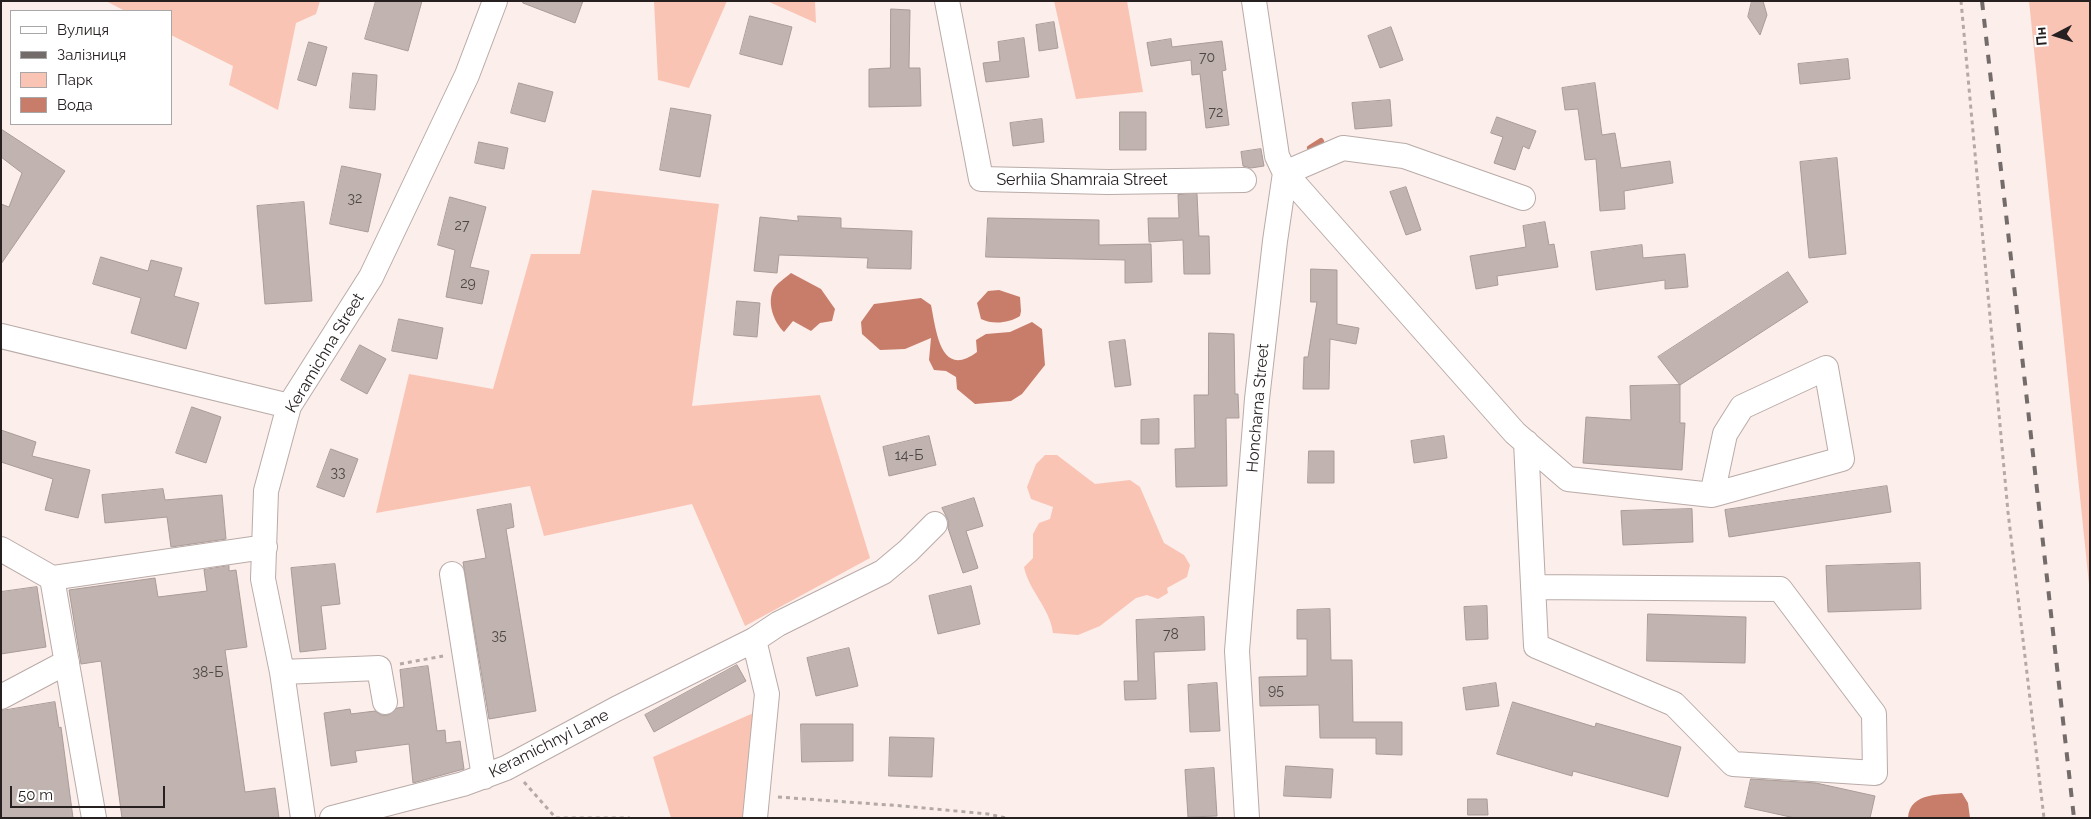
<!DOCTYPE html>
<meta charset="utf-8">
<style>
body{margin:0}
#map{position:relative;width:2091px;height:819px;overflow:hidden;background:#fceeea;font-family:Raleway,sans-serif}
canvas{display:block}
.frame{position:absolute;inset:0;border:2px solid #262120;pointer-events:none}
.legend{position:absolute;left:10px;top:10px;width:162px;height:115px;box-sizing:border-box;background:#fff;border:1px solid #a8a6a6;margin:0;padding:6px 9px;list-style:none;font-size:15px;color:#262120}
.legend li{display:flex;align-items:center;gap:10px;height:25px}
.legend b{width:25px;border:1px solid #a8a6a6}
.north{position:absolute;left:2031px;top:10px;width:50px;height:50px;-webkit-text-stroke:4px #fff;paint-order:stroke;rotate:265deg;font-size:14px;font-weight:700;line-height:20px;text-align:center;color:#262120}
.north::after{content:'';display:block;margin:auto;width:18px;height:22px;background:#262120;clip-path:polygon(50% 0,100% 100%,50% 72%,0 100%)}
.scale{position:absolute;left:10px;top:786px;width:155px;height:22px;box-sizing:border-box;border:2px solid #262120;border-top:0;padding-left:6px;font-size:15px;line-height:18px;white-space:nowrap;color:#262120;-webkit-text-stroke:4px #fff;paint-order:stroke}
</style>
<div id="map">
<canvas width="2091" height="819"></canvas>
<div class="frame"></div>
<ul class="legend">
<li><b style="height:6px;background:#fff"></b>Вулиця</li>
<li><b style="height:6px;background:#746c6a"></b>Залізниця</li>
<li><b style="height:14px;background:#fac4b5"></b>Парк</li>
<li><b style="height:14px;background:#c87d6a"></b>Вода</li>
</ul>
<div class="north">Пн</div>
<div class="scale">50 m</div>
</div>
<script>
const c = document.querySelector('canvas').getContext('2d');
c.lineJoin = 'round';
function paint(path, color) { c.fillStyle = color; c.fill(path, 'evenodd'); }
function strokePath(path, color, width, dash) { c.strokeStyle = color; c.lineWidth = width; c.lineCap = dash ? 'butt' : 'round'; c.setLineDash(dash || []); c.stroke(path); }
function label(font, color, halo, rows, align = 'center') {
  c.font = font + ' Raleway,sans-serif'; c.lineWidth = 5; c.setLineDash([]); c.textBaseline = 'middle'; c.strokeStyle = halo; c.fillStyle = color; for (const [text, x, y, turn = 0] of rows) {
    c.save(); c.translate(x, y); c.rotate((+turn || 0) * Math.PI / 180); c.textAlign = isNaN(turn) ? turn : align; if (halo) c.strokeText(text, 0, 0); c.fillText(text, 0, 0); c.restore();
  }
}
paint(new Path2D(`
 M 106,1 L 320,1 L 316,14 L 296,23 L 278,110 L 229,85 L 233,66 L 171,35 L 171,11 L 125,11 Z
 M 654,1 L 727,1 L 689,88 L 658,80 Z
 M 767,1 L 815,1 L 816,23 Z
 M 1054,1 L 1127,1 L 1143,92 L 1076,99 Z
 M 2029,1 L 2090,1 L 2090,594 Z
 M 592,190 L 719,204 L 692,406 L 820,395 L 870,558 L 745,626 L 692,504 L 544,536 L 530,486 L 376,513 L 409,374 L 493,389 L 531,254 L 580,254 Z
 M 1045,455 L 1057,455 L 1095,484 L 1130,480 L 1140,487 L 1164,543 L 1184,555 L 1190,565 L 1187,577 L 1167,588 L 1168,593 L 1158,599 L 1147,595 L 1136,598 L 1100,626 L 1078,635 L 1053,633 C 1050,608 1029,591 1024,567 L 1033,558 L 1033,534 L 1039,523 L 1050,519 L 1053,507 L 1031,499 L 1027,487 L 1036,464 Z
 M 758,711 L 746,818 L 671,818 L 653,757 Z`), '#fac4b5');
paint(new Path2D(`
 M 791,273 L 821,289 L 835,309 L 832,321 L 820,323 L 811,331 L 793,321 L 784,332 C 774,322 767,304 773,290 C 776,284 785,278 791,273 Z
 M 999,290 L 1020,297 L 1021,311 L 1020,316 C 1009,323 993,325 981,319 L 977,303 L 988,291 Z
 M 921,298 L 931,305 C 936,329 940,380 977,352 L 976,340 L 986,334 L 1010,332 L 1032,322 L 1042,329 L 1045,365 L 1022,394 L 1011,401 L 975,404 L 957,389 L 956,377 L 946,371 L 934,370 L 929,360 L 931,338 L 905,349 L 880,350 L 862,334 L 861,322 L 874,304 Z
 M 1962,793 L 1968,803 L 1970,818 L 1908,818 C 1910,791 1942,795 1962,793 Z`), '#c87d6a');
strokePath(new Path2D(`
 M 1310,148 L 1321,141`), '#c87d6a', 6);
const building = new Path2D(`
 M 376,1 L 422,1 L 408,51 L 365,39 Z
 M 523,1 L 583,1 L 575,23 L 523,3 Z
 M 1752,1 L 1763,1 L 1767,15 L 1760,35 L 1748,17 Z
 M 891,9 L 910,10 L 909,68 L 920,68 L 921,106 L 869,107 L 869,69 L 890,68 Z
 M 750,16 L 792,27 L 782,65 L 740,54 Z
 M 1054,22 L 1058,48 L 1039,51 L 1036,25 Z
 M 1391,27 L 1403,60 L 1380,68 L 1368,36 Z
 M 1024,38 L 1029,77 L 986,82 L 983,63 L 1000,61 L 998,42 Z
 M 1171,39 L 1172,47 L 1222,41 L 1226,70 L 1222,71 L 1229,125 L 1206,128 L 1200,74 L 1192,75 L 1191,60 L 1151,66 L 1147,43 Z
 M 309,42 L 327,47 L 316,86 L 298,80 Z
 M 1848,59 L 1850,79 L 1800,84 L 1798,64 Z
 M 353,73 L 377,75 L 375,110 L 350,108 Z
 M 519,83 L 553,92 L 545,122 L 511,113 Z
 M 1595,83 L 1602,135 L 1615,133 L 1621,168 L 1670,161 L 1673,183 L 1624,191 L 1625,209 L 1600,211 L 1596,159 L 1585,160 L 1578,109 L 1565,110 L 1562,88 Z
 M 1390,100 L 1392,126 L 1355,129 L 1352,103 Z
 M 671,108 L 711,115 L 700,177 L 660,170 Z
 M 1120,112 L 1146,112 L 1146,150 L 1120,150 Z
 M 1497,117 L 1536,131 L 1529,149 L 1523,146 L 1515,170 L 1494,163 L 1503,137 L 1491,133 Z
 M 1042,119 L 1044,142 L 1013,146 L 1010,123 Z
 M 1,129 L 65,171 L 1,264 L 1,204 L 9,207 L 22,173 L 1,157 Z
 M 479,142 L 508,148 L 504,169 L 475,163 Z
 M 1261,149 L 1264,166 L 1251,168 L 1243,166 L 1241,152 Z
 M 1837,158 L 1846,254 L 1809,258 L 1800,162 Z
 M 342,166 L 381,174 L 368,232 L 330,224 Z
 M 1406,187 L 1421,230 L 1406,235 L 1390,192 Z
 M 1197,194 L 1199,236 L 1209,236 L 1210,274 L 1184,274 L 1183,240 L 1149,242 L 1148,218 L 1179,218 L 1178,195 Z
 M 450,197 L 486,207 L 470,267 L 489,271 L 482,304 L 446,297 L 455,250 L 438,245 Z
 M 304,202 L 312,301 L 265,304 L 257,206 Z
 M 798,216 L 841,218 L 841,228 L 912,231 L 911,269 L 867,268 L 868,258 L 779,255 L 777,273 L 754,271 L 760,217 L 798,221 Z
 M 988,218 L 1099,220 L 1099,245 L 1151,244 L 1152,282 L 1125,283 L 1125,260 L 986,257 Z
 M 1545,222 L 1549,245 L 1554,244 L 1558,267 L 1497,276 L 1498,285 L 1476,289 L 1470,256 L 1526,247 L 1523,226 Z
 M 1642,245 L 1643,258 L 1685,254 L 1688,287 L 1665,289 L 1665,280 L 1596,290 L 1591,252 Z
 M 101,257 L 148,271 L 151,260 L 182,268 L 174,296 L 199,303 L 186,349 L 131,333 L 141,298 L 93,284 Z
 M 1311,269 L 1337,270 L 1337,324 L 1359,328 L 1356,344 L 1330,339 L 1329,389 L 1303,389 L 1304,357 L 1308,357 L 1317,302 L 1311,302 Z
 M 1788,272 L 1808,302 L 1680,385 L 1658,357 Z
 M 737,301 L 760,303 L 757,337 L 734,335 Z
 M 399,319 L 443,328 L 437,359 L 392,351 Z
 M 1209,333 L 1234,334 L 1235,394 L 1238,394 L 1239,418 L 1226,418 L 1227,486 L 1176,487 L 1175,449 L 1195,448 L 1194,395 L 1208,395 Z
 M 1125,340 L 1131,385 L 1115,387 L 1109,342 Z
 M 360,345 L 386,359 L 367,394 L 341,380 Z
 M 1680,385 L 1680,423 L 1685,423 L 1682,470 L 1583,463 L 1586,417 L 1631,420 L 1630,386 Z
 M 192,407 L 221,417 L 206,463 L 176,453 Z
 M 1159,419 L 1159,444 L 1141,444 L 1141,420 Z
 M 1,430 L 36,442 L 32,456 L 90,470 L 78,518 L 45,510 L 53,479 L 1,462 Z
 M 929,436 L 936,465 L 889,476 L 883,447 Z
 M 1444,436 L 1447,458 L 1414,463 L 1411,441 Z
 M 331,449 L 358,459 L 344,497 L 317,487 Z
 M 1309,451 L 1334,451 L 1334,483 L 1308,483 Z
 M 1887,486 L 1891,512 L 1729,537 L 1725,510 Z
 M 163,489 L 165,500 L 222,495 L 226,539 L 171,547 L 167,517 L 105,523 L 102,495 Z
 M 974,498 L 983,526 L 966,531 L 978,568 L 963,573 L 948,528 L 948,520 L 942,508 Z
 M 511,504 L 514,527 L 506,529 L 536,711 L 489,719 L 463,562 L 486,558 L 477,510 Z
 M 1692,509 L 1693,542 L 1623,545 L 1621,511 Z
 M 1920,563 L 1921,609 L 1828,612 L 1826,566 Z
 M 335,564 L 340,604 L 321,606 L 326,649 L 300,652 L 291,568 Z
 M 229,566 L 229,571 L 236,570 L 247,647 L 225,650 L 245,792 L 275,788 L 279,818 L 122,818 L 101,661 L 81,664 L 69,590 L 155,578 L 158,597 L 207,591 L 204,570 Z
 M 971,586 L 980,624 L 938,634 L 929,596 Z
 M 37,587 L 46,647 L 1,654 L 1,592 Z
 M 1487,606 L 1488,639 L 1466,640 L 1464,607 Z
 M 1330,609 L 1331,660 L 1352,660 L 1353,722 L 1402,722 L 1402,755 L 1376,754 L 1376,738 L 1320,738 L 1319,705 L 1260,706 L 1259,677 L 1307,676 L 1307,639 L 1297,639 L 1297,610 Z
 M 1648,614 L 1746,617 L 1745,663 L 1647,661 Z
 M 1204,617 L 1205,650 L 1154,652 L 1156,699 L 1125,700 L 1124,681 L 1138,681 L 1136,620 Z
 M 849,648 L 858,686 L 816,696 L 807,658 Z
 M 737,665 L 746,681 L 654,732 L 645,715 Z
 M 428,666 L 437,731 L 445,730 L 446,743 L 460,741 L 464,769 L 413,783 L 409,744 L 355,751 L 357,762 L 331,766 L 324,713 L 350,709 L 351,714 L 375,711 L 381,715 L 388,715 L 397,708 L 404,707 L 400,670 Z
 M 1217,683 L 1220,731 L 1190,732 L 1188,685 Z
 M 1496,683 L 1499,706 L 1466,710 L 1463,688 Z
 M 55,702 L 59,728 L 61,727 L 73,818 L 1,818 L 1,711 Z
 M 1513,702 L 1595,727 L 1596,723 L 1681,747 L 1668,797 L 1573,771 L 1572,776 L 1497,754 Z
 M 801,724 L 853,724 L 853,761 L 802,762 Z
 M 890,737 L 934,738 L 932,777 L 889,776 Z
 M 1286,766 L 1333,769 L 1331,798 L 1284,796 Z
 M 1214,768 L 1217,816 L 1188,817 L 1185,770 Z
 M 1751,779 L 1816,783 L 1875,796 L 1870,818 L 1795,818 L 1745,807 Z
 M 1468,799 L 1487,799 L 1488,815 L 1468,815 Z`);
paint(building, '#c1b4b0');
strokePath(building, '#a99c98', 1);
const minor = new Path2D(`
 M 947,1 L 981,179 L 1108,182 L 1244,180
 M 1523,198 L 1404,156 L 1343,148 L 1285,173 L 1515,433 L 1568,479 L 1712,495 L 1842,459 L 1826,368 L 1742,407 L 1725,434 L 1712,495
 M 1,336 L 289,406
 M 1526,442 L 1536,646 L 1674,704 L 1733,764 L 1875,773 L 1874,714 L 1780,589 L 1533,587
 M 1,549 L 52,578 L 265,547
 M 452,574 L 484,777
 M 52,578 L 94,818
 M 754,640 L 767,694 L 755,818
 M 282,672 L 379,668 L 385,702
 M 1,697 L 67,662
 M 303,818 L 282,672 L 263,579 L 266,491 L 289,406 L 371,277 L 467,75 L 495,1
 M 332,818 L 463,784 L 506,768 L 616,709 L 754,640 L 778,624 L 883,572 L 908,551 L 935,524
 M 1247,818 L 1237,651 L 1257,399 L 1275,241 L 1285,173 L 1277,156 L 1254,1`);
strokePath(minor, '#b9aba8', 26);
strokePath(new Path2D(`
 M 1961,1 L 2008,512 L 2044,818
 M 400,664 L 443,656
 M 524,782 L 556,818 L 630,818
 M 778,797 L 903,806 L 988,814 L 1006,818`), '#b4a9a6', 3, [4, 4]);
strokePath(minor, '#fff', 24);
strokePath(new Path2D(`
 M 1982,1 L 2074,818`), '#746c6a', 4, [9, 9]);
label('14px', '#4d4644', null, [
 ["70",1207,58],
 ["72",1216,113],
 ["32",355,199],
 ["27",462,226],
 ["29",468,284],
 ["14-Б",909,456],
 ["33",338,473],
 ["78",1171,635],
 ["35",499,636],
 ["38-Б",208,673],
 ["95",1276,691]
]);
label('16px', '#262120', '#fff', [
 ["Serhiia Shamraia Street",1082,180],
 ["Keramichna Street",325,353,-59],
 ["Honcharna Street",1258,408,-85],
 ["Keramichnyi Lane",549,744,-27]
]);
</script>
